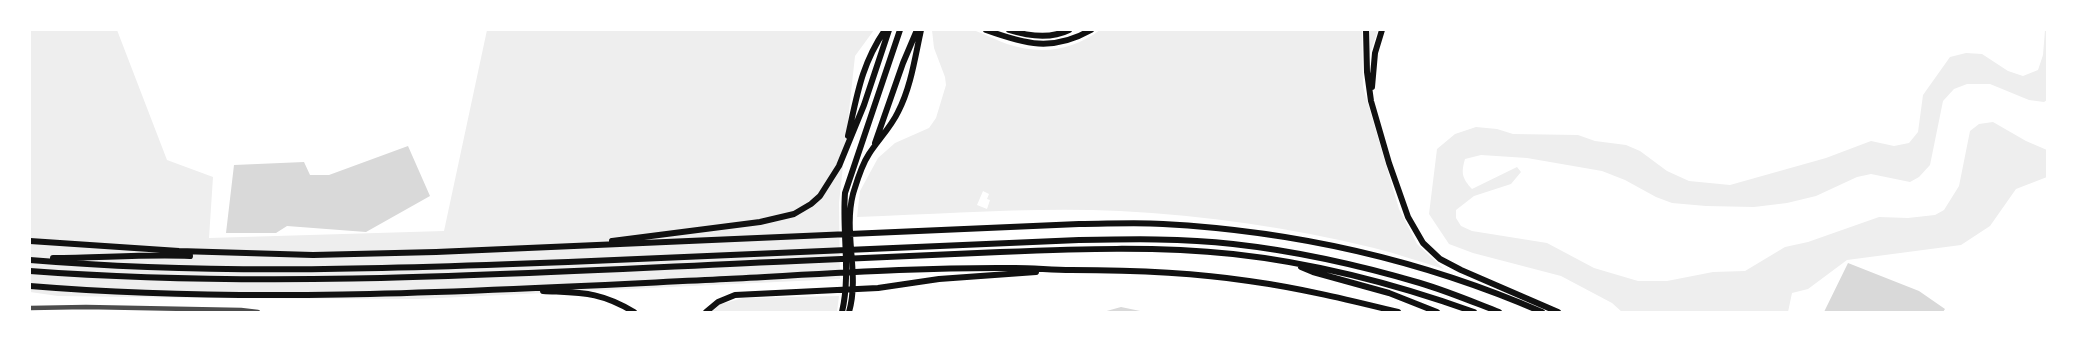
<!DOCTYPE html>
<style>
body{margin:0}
#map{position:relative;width:2077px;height:342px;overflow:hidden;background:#fff;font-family:"Fira Sans",sans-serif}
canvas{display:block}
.frame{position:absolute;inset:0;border:31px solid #fff;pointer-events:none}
</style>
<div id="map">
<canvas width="2077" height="342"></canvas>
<div class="frame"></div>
</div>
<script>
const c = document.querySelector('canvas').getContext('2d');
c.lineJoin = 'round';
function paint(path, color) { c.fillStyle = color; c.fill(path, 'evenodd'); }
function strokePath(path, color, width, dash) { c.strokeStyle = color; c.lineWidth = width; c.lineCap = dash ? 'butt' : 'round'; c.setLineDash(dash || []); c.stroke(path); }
paint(new Path2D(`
 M 30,30 L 117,30 L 167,160 L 213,177 L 209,238 L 444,231 L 487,30 L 874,30 L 855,56 L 839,203 L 840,279 L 418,299 L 201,298 L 58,296 L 30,292 Z
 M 932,30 C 944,30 960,27 972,30 C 984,33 995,40 1007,44 C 1040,55 1072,51 1100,30 L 1362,30 L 1363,87 L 1399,209 L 1417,244 L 1444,269 C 1421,262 1398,254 1374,248 C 1291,228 1205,215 1120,211 C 1033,207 944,214 857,217 L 860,191 L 878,158 L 895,143 L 929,128 L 936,118 L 946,85 L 945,77 L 934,48 ZM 983,191 L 989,194 L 987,199 L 990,200 L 987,209 L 977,205 Z
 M 1368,30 L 1378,30 L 1368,59 Z
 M 2045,30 L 2047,30 L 2047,100 L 2044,102 L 2029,100 L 1990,84 L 1967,84 L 1954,89 L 1943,101 L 1930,165 L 1919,177 L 1910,182 L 1871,174 L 1857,177 L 1816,196 L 1787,203 L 1754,207 L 1706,206 L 1672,203 L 1656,197 L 1625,180 L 1602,171 L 1527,158 L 1481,155 L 1465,159 C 1461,173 1462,178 1472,189 L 1517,167 L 1521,172 L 1511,184 L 1474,196 L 1456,210 L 1456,218 L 1461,226 L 1472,231 L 1547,243 L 1594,268 L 1638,281 L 1667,281 L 1713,272 L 1745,271 L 1785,247 L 1808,242 L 1879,217 L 1908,218 L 1935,215 L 1944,210 L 1959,186 L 1970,131 L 1979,124 L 1993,122 L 2026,141 L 2047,150 L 2047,177 L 2016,189 L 1990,226 L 1961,245 L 1847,260 L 1808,289 L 1792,293 L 1788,312 L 1622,312 L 1612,303 L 1561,276 L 1473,253 L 1449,244 L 1429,214 L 1437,149 L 1455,134 L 1476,127 L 1497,129 L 1513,134 L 1578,135 L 1595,141 L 1626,145 L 1640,151 L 1667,171 L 1689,181 L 1730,185 L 1826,158 L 1871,141 L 1894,146 L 1909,143 L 1918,132 L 1923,95 L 1950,57 L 1966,53 L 1982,54 L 2008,71 L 2023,76 L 2038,70 L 2043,55 Z
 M 839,296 L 837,312 L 711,312 L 721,304 L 743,298 Z`), '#eee');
paint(new Path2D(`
 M 408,146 L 430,196 L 366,232 L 287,226 L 276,233 L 226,233 L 234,165 L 304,162 L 310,175 L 329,175 Z
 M 1848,263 L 1919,291 L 1945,309 L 1943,312 L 1824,312 Z
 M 1121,307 L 1145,312 L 1103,312 Z`), '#d9d9d9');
strokePath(new Path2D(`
 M 30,308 L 86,307 L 241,310 L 258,312`), '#4c4c4c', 4.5);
strokePath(new Path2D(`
 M 986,30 C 1025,44 1052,52 1091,30`), '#111', 6);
strokePath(new Path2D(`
 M 1009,30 C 1028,36 1051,39 1069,30
 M 1366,30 L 1367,72 L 1371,101 L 1389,163 L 1408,217 L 1423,243 L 1440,259 L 1461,270 L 1558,312
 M 1372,87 L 1375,53 L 1382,30
 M 848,136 C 857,96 861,65 885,30
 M 875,143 L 903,63 L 917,30
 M 30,241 L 179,251 L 313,255 L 436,252 L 1079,224 C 1107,224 1135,222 1163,224 C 1294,231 1422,260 1542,312
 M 612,241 L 760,222 L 794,214 L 811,204 L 820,196 L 839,166 L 864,105 L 889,30
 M 53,258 C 99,258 144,254 190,256
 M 30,260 C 210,275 388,269 568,262 C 738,255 909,247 1079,240 C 1131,239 1182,238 1233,244 C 1296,251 1359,265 1420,283 C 1447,291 1473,302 1499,312
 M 1301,267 L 1313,272 L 1389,293 L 1437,312
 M 30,271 C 285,290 541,272 796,261 C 864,258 932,255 1000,252 C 1078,249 1156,246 1233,254 C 1315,263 1396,284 1474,312
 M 30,286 C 260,305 495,290 726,279 C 822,274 919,267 1015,268 C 1034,268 1052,270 1071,270 C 1130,270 1190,272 1249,281 C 1300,288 1349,300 1398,312
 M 543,291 C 581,293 599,291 634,312
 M 706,312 L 718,302 L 735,295 L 878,288 L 939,279 L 1036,272
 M 842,312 C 851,274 842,232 845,193 L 900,30
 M 849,312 C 860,274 843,233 853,194 C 857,181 861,166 869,154 C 878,140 891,127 898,112 C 911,87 915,57 921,30`), '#111', 6);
</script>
